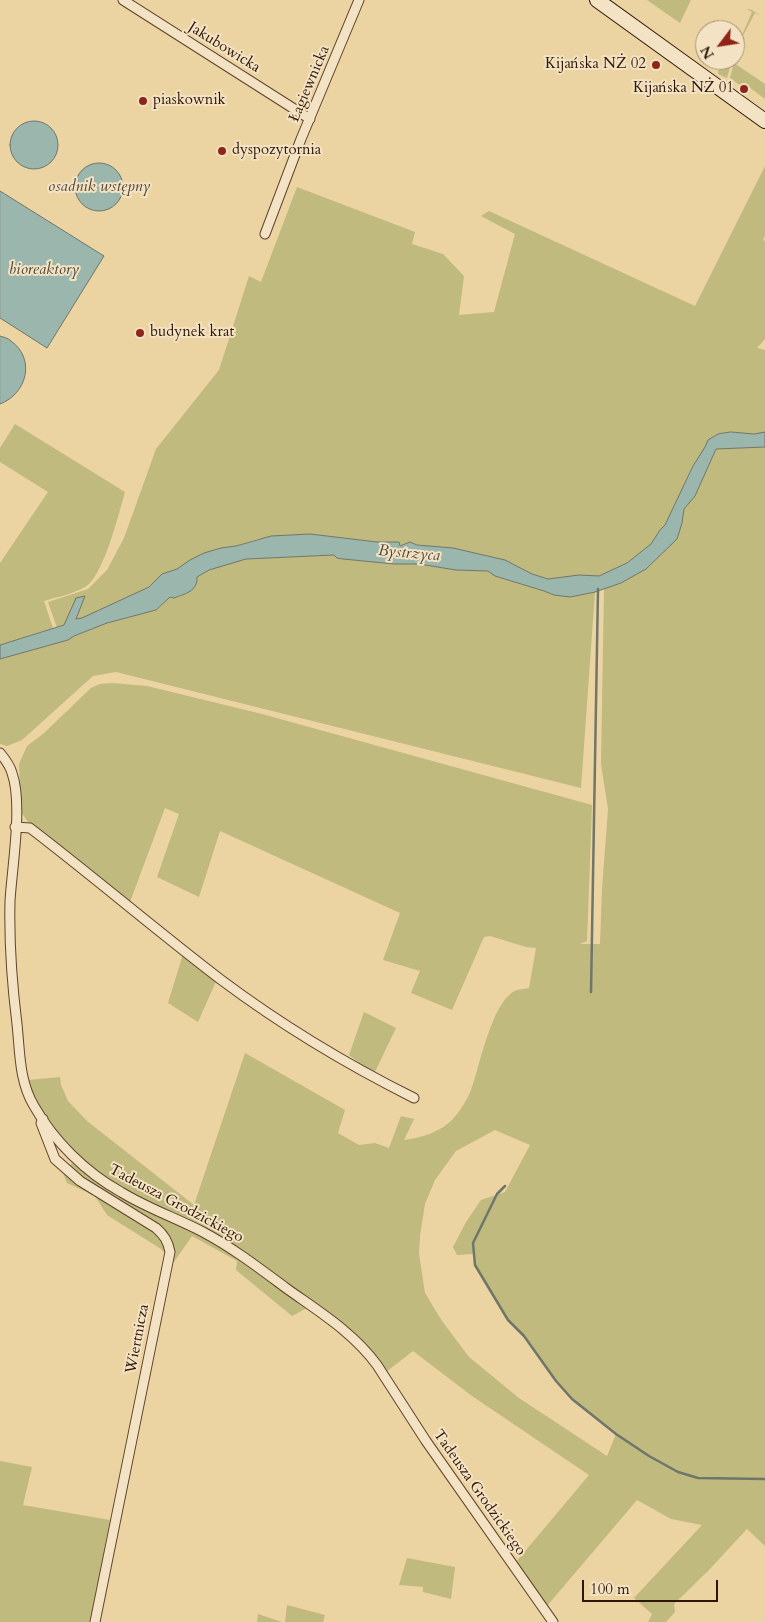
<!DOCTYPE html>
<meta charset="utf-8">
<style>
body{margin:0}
#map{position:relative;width:765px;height:1622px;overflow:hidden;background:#ecd3a2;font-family:Cardo,serif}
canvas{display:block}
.north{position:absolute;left:695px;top:20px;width:50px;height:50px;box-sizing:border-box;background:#f3e2c3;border:1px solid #a49077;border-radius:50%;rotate:239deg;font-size:14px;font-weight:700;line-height:20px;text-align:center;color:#2e1605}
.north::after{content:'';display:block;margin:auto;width:18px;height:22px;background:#8f2418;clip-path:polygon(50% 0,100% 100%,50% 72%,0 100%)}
.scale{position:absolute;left:582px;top:1580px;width:136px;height:22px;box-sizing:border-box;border:2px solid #2e1605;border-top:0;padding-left:6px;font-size:15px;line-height:18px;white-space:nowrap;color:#2e1605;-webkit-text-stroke:4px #f3e2c3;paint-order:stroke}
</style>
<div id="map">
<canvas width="765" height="1622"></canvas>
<div class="north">N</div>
<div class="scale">100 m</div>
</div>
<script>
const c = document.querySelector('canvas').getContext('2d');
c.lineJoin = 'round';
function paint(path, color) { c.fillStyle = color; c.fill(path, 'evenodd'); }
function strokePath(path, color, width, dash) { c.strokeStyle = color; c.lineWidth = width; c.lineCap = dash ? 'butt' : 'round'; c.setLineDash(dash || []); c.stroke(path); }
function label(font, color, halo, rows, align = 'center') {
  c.font = font + ' Cardo,serif'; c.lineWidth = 4; c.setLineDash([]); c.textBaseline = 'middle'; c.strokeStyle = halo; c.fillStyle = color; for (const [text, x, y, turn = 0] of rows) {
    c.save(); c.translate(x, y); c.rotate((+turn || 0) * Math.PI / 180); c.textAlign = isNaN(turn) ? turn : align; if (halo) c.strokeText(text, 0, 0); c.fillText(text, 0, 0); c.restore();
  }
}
paint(new Path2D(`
 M 647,0 L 691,0 L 680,23 Z
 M 746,9 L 752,10 L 761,16 L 755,13 L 736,49 L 752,12 Z
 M 732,60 L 727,78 L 718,74 L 718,71 L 727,61 Z
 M 734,63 L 765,84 L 765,99 L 745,84 L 741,86 L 730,78 Z
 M 765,166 L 765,236 L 763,240 L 765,241 L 765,339 L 757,348 L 765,350 L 765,432 L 754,434 L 731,432 L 718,434 L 713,437 L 708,443 L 693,466 L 665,525 L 660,530 L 651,544 L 627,563 L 599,576 L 568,577 L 548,579 L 532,574 L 505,560 L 453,548 L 417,545 L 410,542 L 399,546 L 398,542 L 377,542 L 310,534 L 257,539 L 236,546 L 221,548 L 204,553 L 177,569 L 162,574 L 149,587 L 83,618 L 57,628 L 48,602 L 88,589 L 107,570 L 124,538 L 156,449 L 219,370 L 249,276 L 261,282 L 297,187 L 415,232 L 412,244 L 443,254 L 464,276 L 459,315 L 494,312 L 515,234 L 481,216 L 489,211 L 695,306 Z
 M 15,424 L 125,492 C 119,513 103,578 85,587 C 73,594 57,597 44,601 L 53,628 L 0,645 L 0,563 L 48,492 L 0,462 L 0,448 Z
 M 765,447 L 765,1546 L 747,1529 L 708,1571 L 674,1604 L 675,1612 L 666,1622 L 648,1622 L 652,1614 L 634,1598 L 702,1525 L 671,1519 L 637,1500 L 547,1606 L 516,1562 L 589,1475 L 472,1396 L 413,1351 L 386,1372 L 319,1308 L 305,1309 L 292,1316 L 236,1270 L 237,1261 L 192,1236 L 174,1262 L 161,1249 L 107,1215 L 95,1196 L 67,1183 L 63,1173 L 72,1163 L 103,1187 L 109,1181 C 75,1154 42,1121 28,1080 L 60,1077 L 61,1085 L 68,1101 L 87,1121 L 194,1205 L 245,1053 L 345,1110 L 338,1133 L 359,1145 L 375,1143 L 389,1148 L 401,1116 L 414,1119 L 404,1140 C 420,1138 441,1132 453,1119 C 460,1111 467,1100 471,1090 C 480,1066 492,999 517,990 C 521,989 525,989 529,988 L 536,948 L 526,947 L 490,936 L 484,937 L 452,1010 L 411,993 L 420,971 L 383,960 L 400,913 L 220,831 L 199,897 L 157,877 L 179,814 L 165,808 L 130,902 L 31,826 L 21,812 L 19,764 L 27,746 L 43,734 L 91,688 L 100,684 L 112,683 L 147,686 L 262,714 L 592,805 L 587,941 L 580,944 L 600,944 L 602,889 L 608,809 L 601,764 L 604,588 L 621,583 L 646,569 L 659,556 L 682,523 L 684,509 L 695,496 L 716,449 ZM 495,1130 L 530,1145 L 505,1192 L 481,1200 L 466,1222 L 453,1247 L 457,1255 L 474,1254 L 475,1265 L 508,1320 L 524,1336 L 556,1381 L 573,1401 L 616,1434 L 607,1456 L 519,1398 L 469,1357 L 442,1321 L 425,1293 L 419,1254 L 420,1236 L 425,1204 L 435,1180 L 456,1151 Z
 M 334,555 L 343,559 L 394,564 L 419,564 L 456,570 L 488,571 L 495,576 L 544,591 L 554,595 L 570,597 L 595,592 L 581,788 L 116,672 L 93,676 L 22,740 L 7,746 L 0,744 L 0,659 L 68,640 L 74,636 L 107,623 L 156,610 L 170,597 L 174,598 L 181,596 L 197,577 L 209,570 L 222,565 L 246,559 Z
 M 183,954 L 217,979 L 198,1022 L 168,1003 Z
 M 364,1012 L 396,1028 L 374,1074 L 349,1055 Z
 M 0,1461 L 32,1467 L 23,1505 L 110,1520 L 91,1622 L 0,1622 Z
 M 407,1558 L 455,1567 L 451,1599 L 423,1592 L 423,1587 L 399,1585 Z
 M 287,1605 L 325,1615 L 323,1622 L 285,1622 Z
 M 258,1614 L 282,1622 L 257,1622 Z`), '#c0ba7f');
const water = new Path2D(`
 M10 145a24 24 0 1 1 48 0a24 24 0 1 1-48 0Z
 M75 187a24 24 0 1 1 48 0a24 24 0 1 1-48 0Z
 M 0,191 L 104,256 L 47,348 L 0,318 Z
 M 0,336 C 3,337 8,338 11,341 C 36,359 27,394 0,404 Z
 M 731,432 L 754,434 L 765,432 L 765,447 L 716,449 L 695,496 L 684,509 L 682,523 L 677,539 L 646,569 L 621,583 L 595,592 L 570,597 L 554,595 L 544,591 L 495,576 L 488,571 L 456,570 L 419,564 L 394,564 L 343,559 L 337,558 L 334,555 L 246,559 L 209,570 L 197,577 C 198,591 185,594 174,598 L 170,597 L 156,610 L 107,623 L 74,636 L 68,640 L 0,659 L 0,645 L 64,625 L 76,598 L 85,596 L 76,619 L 82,618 L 149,587 L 162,574 L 177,569 L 190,560 L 204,553 L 221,548 L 236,546 L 271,536 L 310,534 L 377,542 L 399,542 L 400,546 L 410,542 L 417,545 L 453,548 L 505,560 L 532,574 L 548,579 L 579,575 L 599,576 L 627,563 L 651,544 L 660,530 L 665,525 L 693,466 L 705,447 L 708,440 L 718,434 Z`);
paint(water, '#9ab6ad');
strokePath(water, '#6f766a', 1);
strokePath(new Path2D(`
 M 591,992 L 598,589
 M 505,1186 L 497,1194 L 473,1243 L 475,1265 L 508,1320 L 524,1336 L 556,1381 L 572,1399 L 616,1434 L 649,1456 L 678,1472 L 698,1478 L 765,1479`), '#6f766a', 2.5);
const minor = new Path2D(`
 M 123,0 L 310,119
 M 265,234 L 301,139 L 359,0
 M 0,753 C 5,759 10,766 12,773 C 23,804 12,867 10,901 C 9,942 12,984 17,1024 C 20,1052 19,1081 34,1106 C 54,1141 85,1172 121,1192 C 147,1208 176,1218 203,1232 C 233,1248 259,1268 286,1288 C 318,1311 353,1332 377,1365 L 426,1441 L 553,1622
 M 15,827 L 30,828 C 94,877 156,930 220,979 C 280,1024 346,1064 414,1098
 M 43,1119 L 41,1123 L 55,1159 L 80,1181 L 156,1228 C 164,1235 168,1241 170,1252 L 95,1622`);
const secondary = new Path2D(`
 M 597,0 L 765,121`);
strokePath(minor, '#5e452c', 11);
strokePath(secondary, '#2e1605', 16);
strokePath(minor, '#f3e2c3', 9);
strokePath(secondary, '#f3e2c3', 14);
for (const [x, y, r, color] of [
 [656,65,5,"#8f2418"],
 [744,89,5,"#8f2418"],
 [143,101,5,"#8f2418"],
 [222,151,5,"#8f2418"],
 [140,333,5,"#8f2418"]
]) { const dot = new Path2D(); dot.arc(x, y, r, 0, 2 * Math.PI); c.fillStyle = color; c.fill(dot); strokePath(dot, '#f3e2c3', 2); }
label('15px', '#2e1605', '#f3e2c3', [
 ["Jakubowicka",224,48,32],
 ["Łagiewnicka",310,84,-67],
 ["Tadeusza Grodzickiego",176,1204,28],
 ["Wiertnicza",138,1339,-79],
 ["Tadeusza Grodzickiego",479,1493,55]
]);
label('15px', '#2e1605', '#f3e2c3', [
 ["Kijańska NŻ 02",646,65,"right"],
 ["Kijańska NŻ 01",734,89,"right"],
 ["piaskownik",153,101],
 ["dyspozytornia",232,151],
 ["budynek krat",150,333]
], 'left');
label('italic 16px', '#4e4637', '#f3e2c3', [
 ["osadnik wstępny",99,187],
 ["bioreaktory",44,270],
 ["Bystrzyca",409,554,5]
]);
</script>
